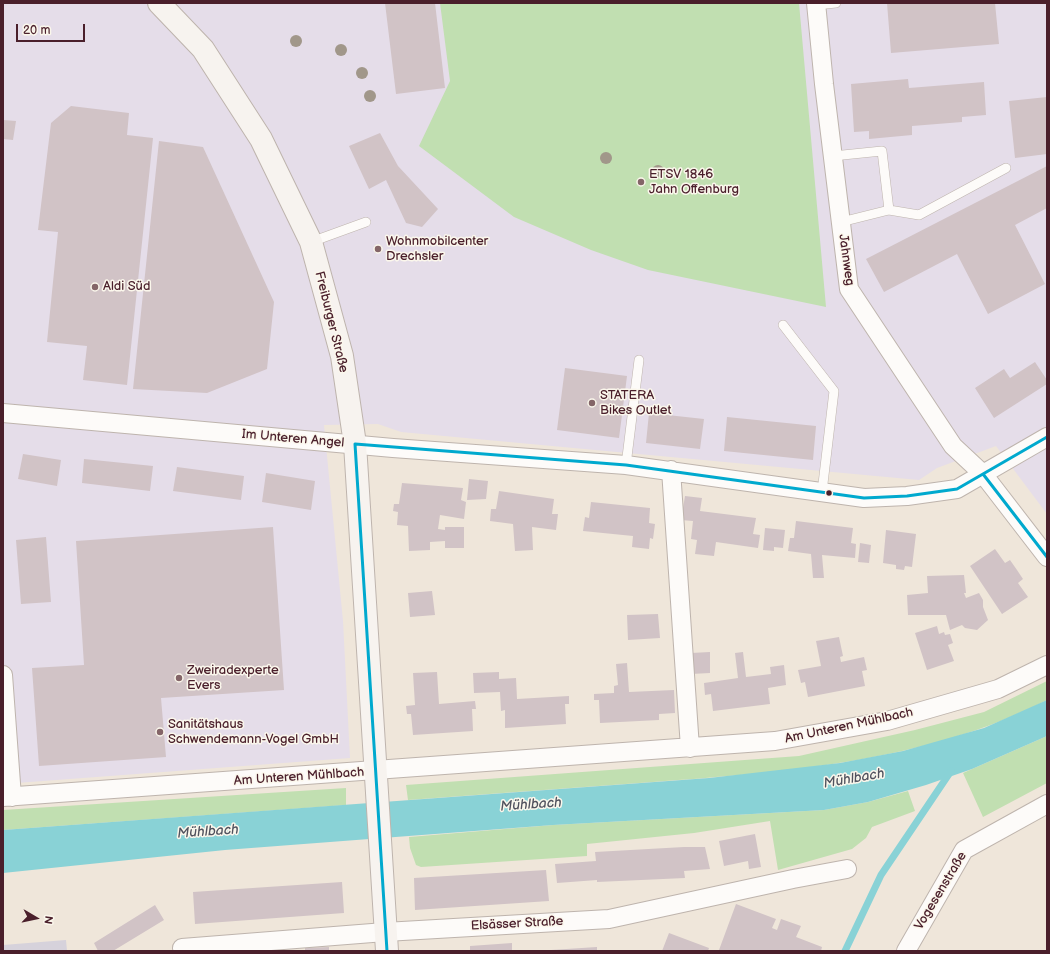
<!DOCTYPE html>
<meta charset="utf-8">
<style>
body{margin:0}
#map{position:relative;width:1050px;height:954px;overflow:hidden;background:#efe6da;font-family:"Balsamiq Sans",sans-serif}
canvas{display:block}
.frame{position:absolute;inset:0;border:4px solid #4a1f2b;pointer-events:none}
.north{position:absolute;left:16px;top:898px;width:40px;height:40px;-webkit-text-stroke:3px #fbf7ec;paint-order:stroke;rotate:99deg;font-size:11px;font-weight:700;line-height:16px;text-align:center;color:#4a1f2b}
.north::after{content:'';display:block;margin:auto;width:14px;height:18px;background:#4a1f2b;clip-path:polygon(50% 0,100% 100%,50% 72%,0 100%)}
.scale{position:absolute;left:16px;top:24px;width:69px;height:18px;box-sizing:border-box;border:2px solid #4a1f2b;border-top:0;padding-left:5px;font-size:12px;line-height:14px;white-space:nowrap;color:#4a1f2b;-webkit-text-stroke:3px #fbf7ec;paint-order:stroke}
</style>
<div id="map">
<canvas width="1050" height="954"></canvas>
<div class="frame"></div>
<div class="north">N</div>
<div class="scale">20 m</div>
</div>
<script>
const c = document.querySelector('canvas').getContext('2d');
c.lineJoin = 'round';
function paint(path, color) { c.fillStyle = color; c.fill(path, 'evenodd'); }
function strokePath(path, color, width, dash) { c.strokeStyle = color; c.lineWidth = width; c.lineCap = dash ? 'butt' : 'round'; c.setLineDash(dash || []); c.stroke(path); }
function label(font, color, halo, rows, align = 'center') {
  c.font = font + ' "Balsamiq Sans",sans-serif'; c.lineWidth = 3; c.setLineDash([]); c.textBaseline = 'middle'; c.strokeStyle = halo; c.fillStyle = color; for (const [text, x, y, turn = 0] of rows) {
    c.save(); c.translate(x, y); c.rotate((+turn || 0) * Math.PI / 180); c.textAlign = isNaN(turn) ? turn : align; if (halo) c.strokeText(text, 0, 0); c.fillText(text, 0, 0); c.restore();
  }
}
paint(new Path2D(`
 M 3,3 L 1047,3 L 1047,514 L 996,446 L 937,468 L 919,480 L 401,432 L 378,424 L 324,425 L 343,621 L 350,758 L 3,784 Z`), '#e5dde9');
paint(new Path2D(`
 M 66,940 L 67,951 L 3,951 L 3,945 Z`), '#d6d2db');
paint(new Path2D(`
 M 440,3 L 799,3 L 826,307 L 648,270 L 591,250 L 514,217 L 419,146 L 450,81 Z
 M 1047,681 L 1047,700 C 926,762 786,772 653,782 C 571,788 489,794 408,800 L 406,785 L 799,756 L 915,730 L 984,712 Z
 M 1047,736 L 1047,783 L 983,817 L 963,773 Z
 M 346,788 L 346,805 L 3,830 L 3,810 Z
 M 908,791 L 915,811 L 872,827 L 866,838 L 852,849 L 778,870 L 770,821 L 694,833 L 587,844 L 587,856 L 421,867 L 416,865 L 410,848 L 409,837 L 553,825 L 824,810 L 868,802 Z`), '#c1dfb1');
paint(new Path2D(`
 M 1047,700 L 1047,736 L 972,769 L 926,785 L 868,802 L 824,810 L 553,825 L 225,850 L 3,873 L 3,830 L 709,778 L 840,763 L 903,751 L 984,728 Z`), '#89d2d6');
strokePath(new Path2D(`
 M 845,951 L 881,875 L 951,771`), '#89d2d6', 7);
paint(new Path2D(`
 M 385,3 L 435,3 L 445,88 L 396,94 Z
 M 887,3 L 995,3 L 999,44 L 891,53 Z
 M 908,79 L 909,88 L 984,82 L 986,115 L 962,117 L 962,122 L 912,126 L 912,135 L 869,139 L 869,131 L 854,132 L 851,84 Z
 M 1047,97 L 1047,154 L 1015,158 L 1009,101 Z
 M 71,106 L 129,113 L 127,135 L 153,138 L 127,385 L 83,380 L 87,346 L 47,342 L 58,232 L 38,230 L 51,123 Z
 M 3,120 L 16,121 L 13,140 L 3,139 Z
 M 380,133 L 398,166 L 438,209 L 422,227 L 406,223 L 386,180 L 369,189 L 349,146 Z
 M 159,141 L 203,147 L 274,302 L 267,369 L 207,393 L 133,389 Z
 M 1047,166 L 1047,208 L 1015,225 L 1045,284 L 988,314 L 957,254 L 884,292 L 866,259 Z
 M 1035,362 L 1047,380 L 1047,384 L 994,418 L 975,388 L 1004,369 L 1010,378 Z
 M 565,368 L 627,376 L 619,438 L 557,430 Z
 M 649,413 L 704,419 L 700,449 L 646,443 Z
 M 727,417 L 816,426 L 813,460 L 724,451 Z
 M 23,454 L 61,460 L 57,486 L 18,479 Z
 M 84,459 L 153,466 L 150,491 L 82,483 Z
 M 177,467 L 244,476 L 241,500 L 173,491 Z
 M 266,473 L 315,481 L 311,510 L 262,502 Z
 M 469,479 L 488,481 L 486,499 L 467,500 Z
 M 402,483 L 463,488 L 461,500 L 466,502 L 464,519 L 440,515 L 438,529 L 445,530 L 445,527 L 464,527 L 464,548 L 445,548 L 445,541 L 430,542 L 430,550 L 409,551 L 408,526 L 397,525 L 398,512 L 393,511 L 394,504 L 399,504 Z
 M 499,491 L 554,499 L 552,514 L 558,514 L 556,530 L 532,527 L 533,550 L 515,551 L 513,524 L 490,521 L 491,509 L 496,509 Z
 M 685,496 L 702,498 L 700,511 L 756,518 L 753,534 L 760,535 L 758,548 L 716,542 L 714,556 L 695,554 L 697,540 L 691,539 L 693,521 L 681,520 Z
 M 591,502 L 650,508 L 649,523 L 655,524 L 653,539 L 650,538 L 649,549 L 632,547 L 633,536 L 583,531 L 585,517 L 589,518 Z
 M 796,521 L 853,528 L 851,543 L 856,544 L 855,558 L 822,555 L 824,578 L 813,578 L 811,554 L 788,551 L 790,538 L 794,538 Z
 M 273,527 L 284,690 L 161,698 L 166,757 L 39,766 L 32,668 L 84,665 L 76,541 Z
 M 765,528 L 785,530 L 783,548 L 774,547 L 774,551 L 763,550 Z
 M 886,530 L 916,534 L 912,567 L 905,566 L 904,570 L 896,569 L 896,565 L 883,563 Z
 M 46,537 L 51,602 L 21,604 L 16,540 Z
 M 860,543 L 871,545 L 869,563 L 858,562 Z
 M 995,549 L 1005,563 L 1010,560 L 1017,570 L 1023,579 L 1018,583 L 1028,597 L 1002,614 L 970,566 Z
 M 964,575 L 966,593 L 964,593 L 966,598 L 979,593 L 983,600 L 983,607 L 988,620 L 977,630 L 965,628 L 962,625 L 950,630 L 946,615 L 908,615 L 907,595 L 928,593 L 927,576 Z
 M 432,591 L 435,615 L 410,617 L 408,593 Z
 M 658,614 L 660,638 L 628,640 L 627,615 Z
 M 937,626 L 939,634 L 944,632 L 945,635 L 950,634 L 953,643 L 948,645 L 954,661 L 927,670 L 915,633 Z
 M 839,637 L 843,656 L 840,657 L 841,662 L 864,657 L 867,670 L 862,671 L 865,686 L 808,697 L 805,682 L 801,683 L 798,670 L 821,666 L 816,641 Z
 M 710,652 L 710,673 L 691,674 L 691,653 Z
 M 743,652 L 746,677 L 771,674 L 770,667 L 784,665 L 786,685 L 768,688 L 770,704 L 713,711 L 711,694 L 705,695 L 704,683 L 738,678 L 735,653 Z
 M 627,663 L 629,692 L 674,690 L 675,713 L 659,714 L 659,720 L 600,723 L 599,700 L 594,700 L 594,694 L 614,693 L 614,686 L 618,685 L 616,664 Z
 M 437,672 L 439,704 L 475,701 L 476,709 L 472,709 L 473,731 L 413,735 L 411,714 L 407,714 L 406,706 L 415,705 L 413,673 Z
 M 499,672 L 499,679 L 516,678 L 517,699 L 569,696 L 569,704 L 565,704 L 566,724 L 505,728 L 505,710 L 501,711 L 500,692 L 474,693 L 473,673 Z
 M 755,834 L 761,867 L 749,869 L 748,861 L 724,866 L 719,841 Z
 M 684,847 L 705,847 L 710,869 L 684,871 L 685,878 L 597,882 L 597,880 L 557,883 L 555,864 L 596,861 L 595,852 Z
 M 546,870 L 549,901 L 415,910 L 414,878 Z
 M 342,882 L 344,913 L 195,924 L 193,892 Z
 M 736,904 L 776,919 L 772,928 L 777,930 L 781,919 L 801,926 L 796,937 L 822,947 L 821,951 L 719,950 Z
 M 155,905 L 164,920 L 113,951 L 98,951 L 94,943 Z
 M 669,933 L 709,948 L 708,951 L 662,951 Z
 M 512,943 L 512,951 L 470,951 L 470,946 Z
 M 329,947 L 329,951 L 305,951 L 305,948 Z
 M 597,947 L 597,951 L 551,951 L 551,950 Z`), '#d1c3c6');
const lane = new Path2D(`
 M 816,5 L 836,3
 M 833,156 L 882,151 L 889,210 L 841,222
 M 889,210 L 919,215 L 1006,168
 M 311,242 L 366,222
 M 783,325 L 834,391 L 822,492
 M 626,465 L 639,360`);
const street = new Path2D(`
 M 816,3 L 824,84 L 849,289 L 953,446 L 983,474 L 1047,557
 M 3,413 L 393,448 L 626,465 L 864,498 L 907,496 L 957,489 L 1047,437
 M 671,470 L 690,748
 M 3,675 L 12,797
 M 3,797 L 775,741 L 887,721 L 998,689 L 1047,665
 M 182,948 L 385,932 L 609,919 L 793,879 L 847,869
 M 906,951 L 964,850 L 1047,804`);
const secondary = new Path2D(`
 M 159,3 L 203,49 L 261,139 L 311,242 L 342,356 L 355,444 L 387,951`);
strokePath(lane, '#beb4ad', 10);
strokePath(street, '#beb4ad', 20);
strokePath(secondary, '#beb4ad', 24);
strokePath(lane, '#fdfbf9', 9);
strokePath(street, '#fdfbf9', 18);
strokePath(secondary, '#f7f3ef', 22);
strokePath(new Path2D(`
 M 983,474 L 1047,557
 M 387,951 L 355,444 L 626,465 L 864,498 L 907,496 L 957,489 L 1047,437`), '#00a9ce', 3);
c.fillStyle = '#a1978a';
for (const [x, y] of [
 [296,41],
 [341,50],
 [362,73],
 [370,96],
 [606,158],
 [658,171]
]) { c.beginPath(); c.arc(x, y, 6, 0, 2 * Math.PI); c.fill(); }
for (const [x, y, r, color] of [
 [641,182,4,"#846568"],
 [378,249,4,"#846568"],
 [95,287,4,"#846568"],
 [592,403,4,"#846568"],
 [829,493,3.5,"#4a1f2b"],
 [179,678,4,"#846568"],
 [160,732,4,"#846568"]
]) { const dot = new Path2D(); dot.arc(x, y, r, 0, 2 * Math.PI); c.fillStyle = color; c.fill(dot); strokePath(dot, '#fbf7ec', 1.5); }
label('13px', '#4a1f2b', '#fbf7ec', [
 ["ETSV 1846",649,175],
 ["Jahn Offenburg",649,190],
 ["Wohnmobilcenter",386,242],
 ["Drechsler",386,257],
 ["Aldi Süd",103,287],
 ["STATERA",600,396],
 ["Bikes Outlet",600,411],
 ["Zweiradexperte",187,671],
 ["Evers",187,686],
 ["Sanitätshaus",168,725],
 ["Schwendemann-Vogel GmbH",168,740]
], 'left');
label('13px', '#4a1f2b', '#fbf7ec', [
 ["Jahnweg",846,260,82],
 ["Freiburger Straße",331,322,76],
 ["Im Unteren Angel",293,439,5],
 ["Am Unteren Mühlbach",849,726,-12],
 ["Am Unteren Mühlbach",299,777,-4],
 ["Vogesenstraße",941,891,-59],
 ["Elsässer Straße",517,924,-3]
]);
label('italic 14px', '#50525e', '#fbf7ec', [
 ["Mühlbach",854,779,-10],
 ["Mühlbach",531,805,-4],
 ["Mühlbach",208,832,-4]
]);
</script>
